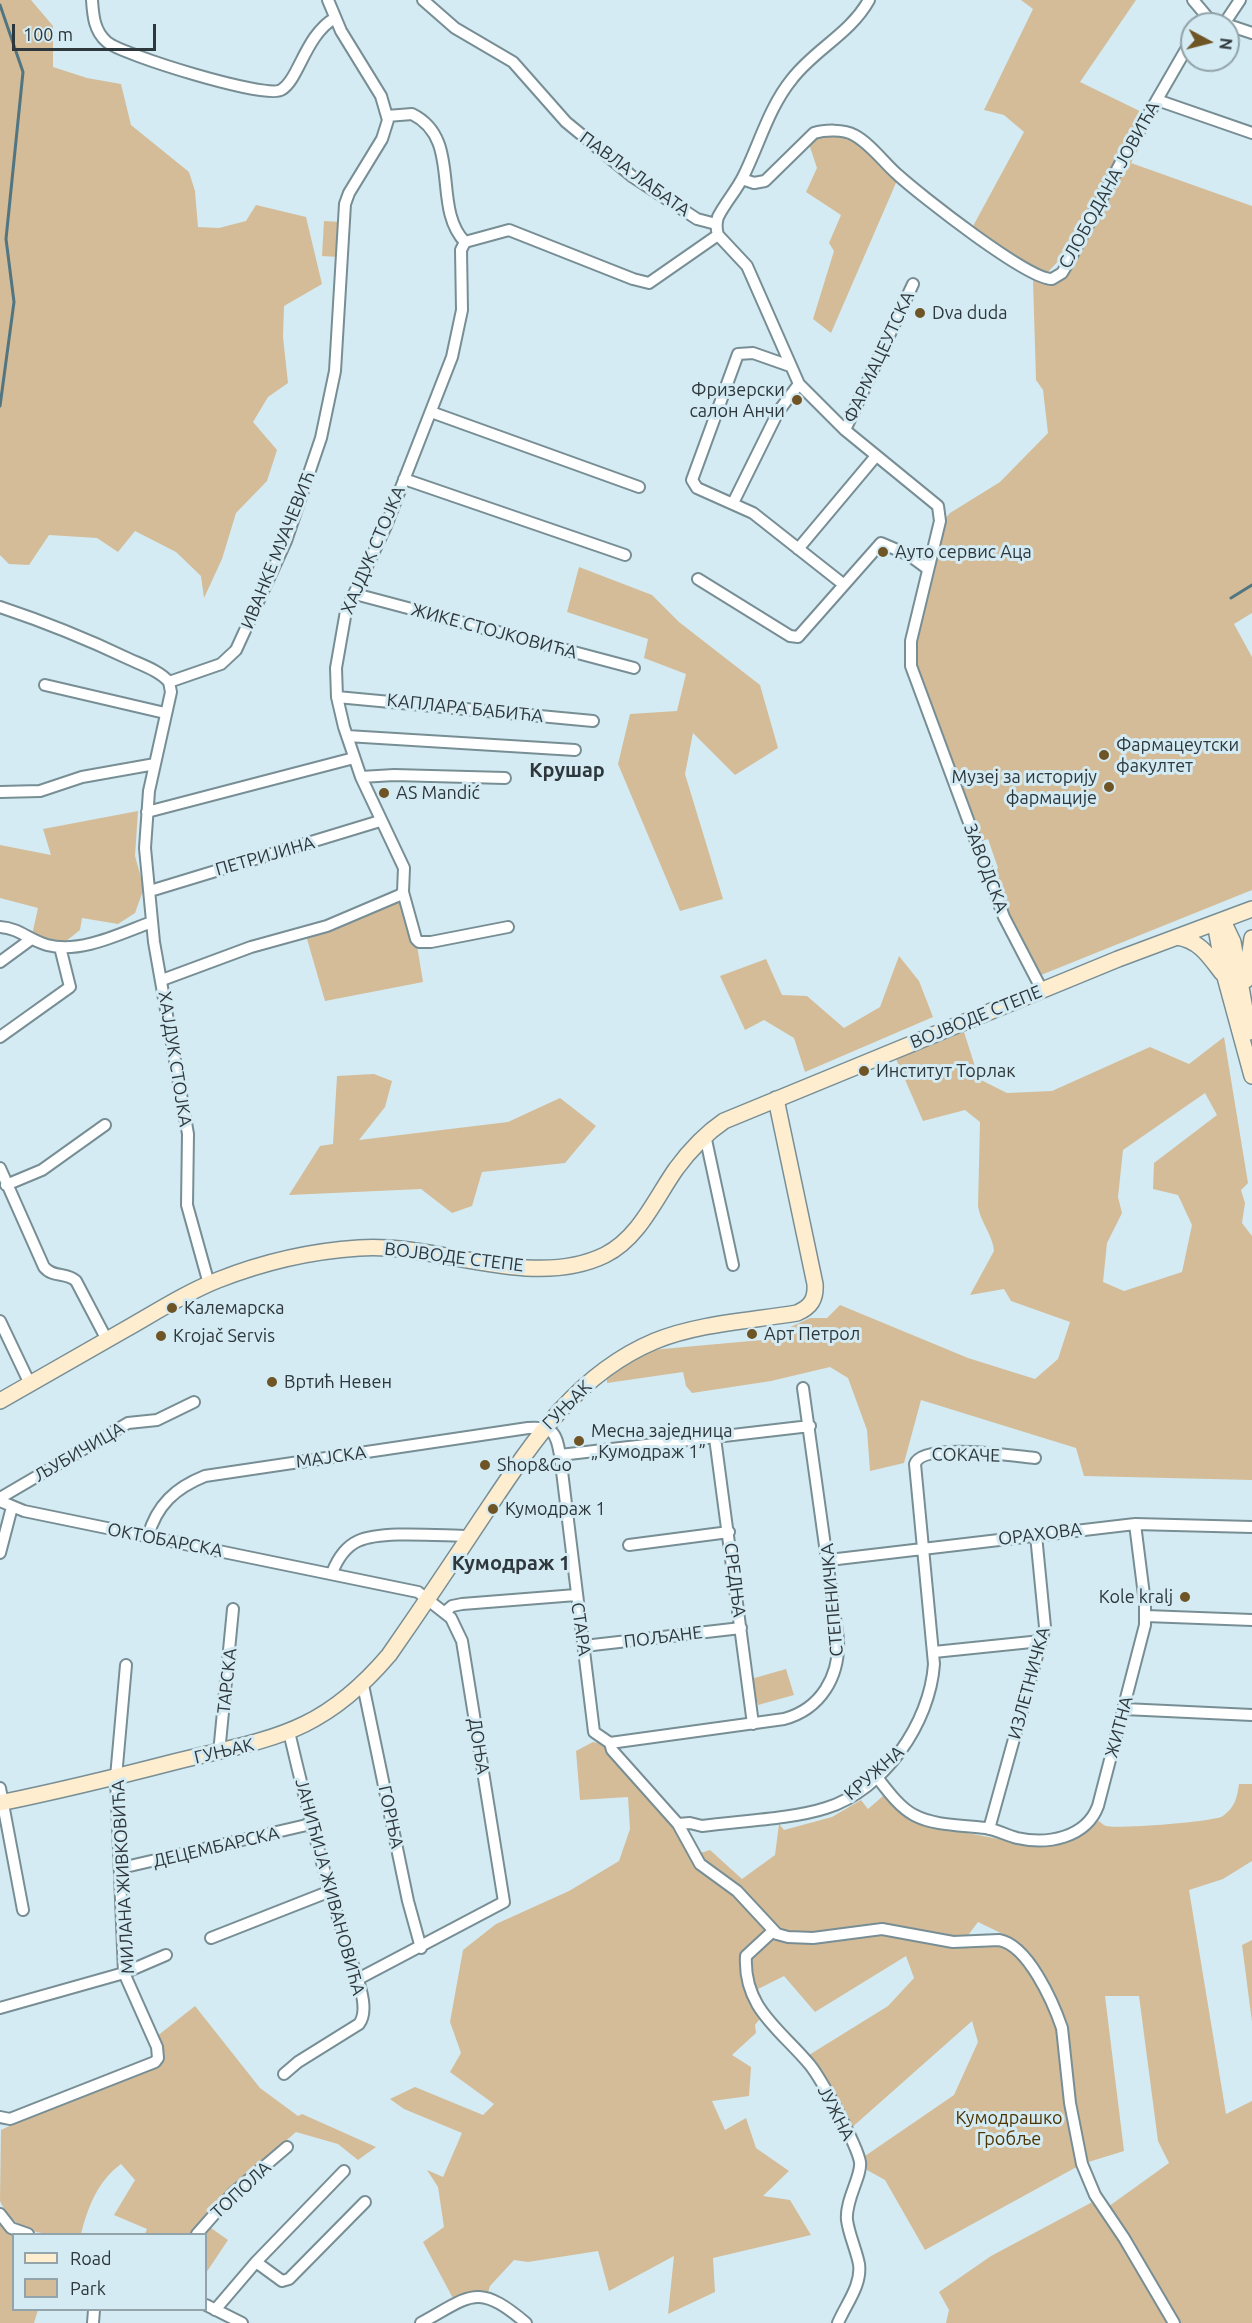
<!DOCTYPE html>
<meta charset="utf-8">
<style>
body{margin:0}
#map{position:relative;width:1252px;height:2323px;overflow:hidden;background:#d4ebf3;font-family:Ubuntu,sans-serif}
canvas{display:block}
.legend{position:absolute;left:12px;top:2233px;width:195px;height:78px;box-sizing:border-box;background:#d4ebf3;border:2px solid #92a3a9;margin:0;padding:8px 10px;list-style:none;font-size:18px;color:#2e373b}
.legend li{display:flex;align-items:center;gap:12px;height:30px}
.legend b{width:30px;border:2px solid #92a3a9}
.north{position:absolute;left:1180px;top:12px;width:60px;height:60px;box-sizing:border-box;background:#d4ebf3;border:2px solid #92a3a9;border-radius:50%;rotate:97deg;font-size:16px;font-weight:700;line-height:24px;text-align:center;color:#2e373b}
.north::after{content:'';display:block;margin:auto;width:21px;height:27px;background:#6f5426;clip-path:polygon(50% 0,100% 100%,50% 72%,0 100%)}
.scale{position:absolute;left:12px;top:24px;width:144px;height:27px;box-sizing:border-box;border:3px solid #2e373b;border-top:0;padding-left:8px;font-size:18px;line-height:21px;white-space:nowrap;color:#2e373b;-webkit-text-stroke:4px #d4ebf3;paint-order:stroke}
</style>
<div id="map">
<canvas width="1252" height="2323"></canvas>
<ul class="legend">
<li><b style="height:8px;background:#ffedcf"></b>Road</li>
<li><b style="height:16px;background:#d4bc98"></b>Park</li>
</ul>
<div class="north">N</div>
<div class="scale">100 m</div>
</div>
<script>
const c = document.querySelector('canvas').getContext('2d');
c.lineJoin = 'round';
function paint(path, color) { c.fillStyle = color; c.fill(path, 'evenodd'); }
function strokePath(path, color, width, dash) { c.strokeStyle = color; c.lineWidth = width; c.lineCap = dash ? 'butt' : 'round'; c.setLineDash(dash || []); c.stroke(path); }
function label(font, color, halo, rows, align = 'center') {
  c.font = font + ' Ubuntu,sans-serif'; c.lineWidth = 6; c.setLineDash([]); c.textBaseline = 'middle'; c.strokeStyle = halo; c.fillStyle = color; for (const [text, x, y, turn = 0] of rows) {
    c.save(); c.translate(x, y); c.rotate((+turn || 0) * Math.PI / 180); c.textAlign = isNaN(turn) ? turn : align; if (halo) c.strokeText(text, 0, 0); c.fillText(text, 0, 0); c.restore();
  }
}
paint(new Path2D(`
 M 0,0 L 31,0 L 53,26 L 53,67 L 87,78 L 121,84 L 131,125 L 189,172 L 195,191 L 198,227 L 219,228 L 246,221 L 256,205 L 306,217 L 322,284 L 284,306 L 283,337 L 288,383 L 268,397 L 253,422 L 277,450 L 267,481 L 236,513 L 222,559 L 204,598 L 201,576 L 176,552 L 135,531 L 118,552 L 97,538 L 49,535 L 29,565 L 9,564 L 0,555 Z
 M 1021,0 L 1136,0 L 1080,82 L 1154,118 L 1131,163 L 1252,206 L 1252,613 L 1234,624 L 1252,657 L 1252,890 L 1041,975 L 1014,929 L 995,872 L 998,868 L 988,839 L 982,841 L 961,781 L 955,781 L 914,656 L 917,631 L 944,520 L 950,513 L 1000,482 L 1048,433 L 1043,390 L 1036,380 L 1033,280 L 1052,285 L 1062,273 L 1063,256 L 1048,272 L 1032,274 L 972,228 L 1024,132 L 1004,115 L 984,110 L 1033,9 Z
 M 845,132 L 899,176 L 831,333 L 813,319 L 834,251 L 829,243 L 841,215 L 806,192 L 817,168 L 807,138 Z
 M 324,221 L 341,222 L 339,257 L 322,256 Z
 M 579,567 L 652,595 L 679,622 L 760,685 L 778,748 L 735,775 L 693,733 L 685,774 L 723,899 L 680,911 L 618,764 L 630,714 L 677,711 L 686,674 L 644,658 L 648,639 L 567,612 Z
 M 138,811 L 135,856 L 144,888 L 135,913 L 118,924 L 82,918 L 80,930 L 65,942 L 32,935 L 38,908 L 0,898 L 0,845 L 51,855 L 43,829 Z
 M 400,896 L 416,939 L 423,982 L 325,1001 L 305,932 Z
 M 899,956 L 919,981 L 933,1017 L 805,1072 L 794,1038 L 764,1020 L 745,1030 L 720,976 L 766,959 L 782,995 L 807,996 L 844,1028 L 880,1007 Z
 M 964,1032 L 979,1079 L 1007,1093 L 1052,1091 L 1150,1047 L 1189,1064 L 1224,1037 L 1248,1183 L 1241,1190 L 1245,1203 L 1242,1223 L 1252,1236 L 1252,1480 L 1084,1476 L 1076,1448 L 921,1400 L 904,1463 L 870,1471 L 867,1430 L 848,1378 L 830,1367 L 771,1381 L 692,1393 L 686,1386 L 683,1372 L 607,1383 L 607,1374 L 651,1350 L 762,1340 L 810,1318 L 827,1318 L 840,1305 L 968,1358 L 1035,1379 L 1058,1359 L 1070,1322 L 1011,1301 L 1004,1289 L 970,1295 L 994,1251 C 993,1235 980,1222 978,1206 L 980,1122 L 965,1110 L 923,1121 L 896,1059 ZM 1205,1093 L 1217,1115 L 1154,1163 L 1153,1189 L 1178,1195 L 1192,1225 L 1182,1272 L 1124,1291 L 1103,1282 L 1107,1243 L 1122,1213 L 1118,1197 L 1123,1150 Z
 M 374,1074 L 392,1081 L 385,1107 L 359,1140 L 508,1122 L 560,1098 L 596,1126 L 565,1163 L 482,1172 L 472,1206 L 452,1213 L 421,1189 L 289,1195 L 320,1146 L 333,1144 L 337,1076 Z
 M 786,1669 L 794,1695 L 758,1705 L 751,1679 Z
 M 593,1742 L 603,1744 L 668,1812 L 694,1855 L 710,1850 L 742,1879 L 775,1855 L 779,1824 L 784,1830 L 832,1817 L 861,1800 L 868,1809 L 883,1796 L 878,1788 L 881,1786 L 895,1807 L 915,1823 L 1025,1844 L 1060,1845 L 1090,1829 L 1098,1821 C 1101,1822 1103,1825 1106,1826 C 1117,1829 1215,1822 1223,1816 C 1235,1807 1237,1798 1239,1784 L 1252,1784 L 1252,1861 L 1223,1879 L 1189,1890 L 1226,2114 L 1252,2101 L 1252,2323 L 946,2323 L 949,2310 L 939,2292 L 991,2256 L 1098,2199 L 1105,2209 L 1169,2163 L 1158,2141 L 1139,1996 L 1105,1996 L 1124,2151 L 1082,2164 L 925,2250 L 885,2180 L 867,2170 L 865,2156 L 954,2095 L 978,2042 L 972,2021 L 849,2130 L 809,2055 L 888,2006 L 914,1978 L 906,1956 L 815,2012 L 784,1976 L 758,1989 L 767,2010 L 755,2025 L 756,2033 L 732,2055 L 751,2067 L 749,2096 L 712,2101 L 725,2130 L 746,2118 L 756,2148 L 789,2171 L 763,2196 L 790,2200 L 811,2235 L 713,2258 L 715,2292 L 668,2314 L 674,2256 L 609,2291 L 598,2251 L 528,2262 L 514,2260 L 490,2286 L 487,2296 L 456,2304 L 423,2242 L 444,2227 L 438,2187 L 427,2170 L 443,2177 L 462,2133 L 404,2109 L 390,2099 L 415,2087 L 483,2115 L 494,2104 L 450,2072 L 461,2053 L 450,2022 L 463,1950 L 496,1924 L 569,1891 L 619,1861 L 630,1829 L 628,1797 L 580,1800 L 576,1751 ZM 978,1922 L 1009,1937 L 1024,1954 L 999,1940 L 952,1948 L 966,1938 Z
 M 1252,1940 L 1252,2022 L 1242,1945 Z
 M 195,2006 L 260,2088 L 298,2116 L 302,2114 L 376,2147 L 358,2160 L 338,2144 L 296,2132 L 229,2190 L 201,2221 L 228,2240 L 206,2273 L 206,2234 L 145,2234 L 147,2229 L 114,2215 L 135,2180 L 121,2164 C 97,2182 88,2207 81,2234 L 47,2234 L 26,2230 L 7,2215 L 0,2201 L 1,2130 L 158,2055 L 156,2037 Z
 M 0,2223 L 16,2234 L 14,2234 L 14,2310 L 38,2310 L 34,2323 L 0,2323 Z`), '#d4bc98');
strokePath(new Path2D(`
 M 0,5 L 23,72 L 6,239 L 14,302 L 0,406
 M 1231,598 L 1252,585`), '#517682', 3);
const street = new Path2D(`
 M 92,0 C 93,15 94,31 107,42 C 123,55 265,99 281,90 C 299,80 305,35 335,18
 M 423,0 L 455,28 L 513,62 L 566,122 L 633,177 L 697,219 L 716,224
 M 869,0 C 850,34 815,49 792,79 C 769,107 759,145 743,177 C 736,191 725,203 718,217 C 716,223 716,228 718,235 L 747,266 L 799,384 L 845,430 L 938,506 L 940,521 L 911,641 L 911,666 L 1004,917 L 1042,990
 M 1193,0 L 1209,19
 M 1201,24 L 1211,19 L 1225,24
 M 1224,24 L 1240,0
 M 1228,25 L 1252,33
 M 1157,100 L 1252,133
 M 387,116 L 412,114 C 463,139 431,207 465,242
 M 742,179 L 754,183 L 765,181 L 814,133 C 824,130 844,129 854,135 C 871,144 884,163 898,175 C 920,195 1028,280 1052,279 L 1062,273 L 1068,263 L 1121,162 L 1192,39
 M 790,366 L 753,353 L 738,354 L 692,480 L 697,488 L 753,513 L 843,584
 M 431,412 L 639,487
 M 845,430 L 913,284
 M 404,479 L 625,555
 M 733,503 L 778,412 L 799,384
 M 798,549 L 876,456
 M 698,579 L 790,636 L 798,637 L 881,543 L 909,555 L 928,569
 M 355,594 L 634,668
 M 0,607 C 45,622 87,639 129,659 C 142,665 160,671 169,682
 M 169,682 L 221,664 L 236,650 L 286,541 L 321,438 L 335,371 L 345,204 L 349,193 L 382,139 L 388,120 L 381,96 L 341,31 L 328,0
 M 169,682 L 171,692 L 149,791 L 145,848 L 154,942 L 188,1134 L 187,1205 L 209,1284
 M 45,685 L 165,713
 M 337,697 L 593,721
 M 347,736 L 575,750
 M 361,777 L 394,775 L 505,778
 M 0,792 L 40,791 L 82,777 L 155,764
 M 147,812 L 354,758
 M 150,891 L 380,821
 M 0,927 C 19,928 29,940 47,945 C 81,954 121,933 152,922
 M 508,927 L 431,942 L 419,942 L 416,939 L 403,892 L 404,868 L 361,777 L 344,727 L 337,697 L 336,668 L 346,611 L 386,526 L 452,357 L 462,310 L 461,250 L 465,242 L 509,230 L 633,279 L 649,283 L 718,235
 M 0,962 L 30,940
 M 162,980 L 251,947 L 327,926 L 400,895 L 403,892
 M 0,1037 L 70,987 L 60,947
 M 705,1135 L 733,1265
 M 0,1168 L 44,1267 C 53,1278 66,1272 76,1281 L 107,1340
 M 6,1185 L 42,1170 L 105,1125
 M 0,1321 L 30,1384
 M 715,1438 L 753,1724
 M 560,1455 L 810,1426
 M 0,1498 L 128,1423 L 157,1420 L 194,1402
 M 0,1501 L 24,1511 L 418,1592 L 451,1618 L 462,1641 L 504,1902 L 358,1979
 M 148,1536 C 157,1505 175,1488 205,1476 L 528,1428 C 553,1426 556,1432 560,1455 L 594,1732 L 610,1743 L 612,1750 L 678,1824 L 700,1864 L 737,1891 L 777,1934 L 788,1937 L 813,1938 L 882,1929 L 953,1942 L 999,1940 C 1028,1945 1053,2002 1062,2028 L 1070,2103 L 1082,2164 L 1095,2195 L 1124,2238 L 1174,2323
 M 629,1545 L 729,1532
 M 0,1553 L 12,1507
 M 829,1560 L 1135,1524 L 1252,1527
 M 332,1573 C 337,1560 345,1547 358,1541 C 382,1530 442,1536 469,1536
 M 445,1612 L 452,1606 L 462,1604 L 576,1595
 M 1146,1616 L 1252,1620
 M 584,1646 L 741,1628
 M 934,1652 L 1041,1641
 M 363,1685 L 408,1901 L 421,1948
 M 1124,1709 L 1252,1715
 M 610,1743 L 784,1719 C 821,1709 840,1676 838,1639 L 803,1388
 M 219,1753 L 233,1609
 M 876,1776 C 887,1790 899,1807 914,1815 C 934,1826 964,1825 986,1828 C 997,1830 1006,1835 1017,1838 C 1047,1845 1086,1838 1098,1806 L 1145,1625 L 1145,1603 L 1135,1524
 M 0,1788 L 23,1910
 M 678,1824 L 690,1823 L 702,1826 C 739,1821 792,1819 826,1808 C 884,1790 930,1723 934,1664 L 915,1464 C 922,1442 1014,1456 1035,1458
 M 989,1829 L 1045,1627 L 1036,1535
 M 121,1868 L 311,1824
 M 773,1931 L 746,1956 C 743,2008 780,2029 810,2065 C 822,2080 857,2145 860,2162 C 862,2176 845,2200 847,2220 C 849,2235 856,2249 859,2264 C 862,2285 846,2304 838,2323
 M 211,1938 L 328,1892
 M 0,2008 L 124,1973 L 166,1955
 M 284,2074 L 298,2062 L 359,2024 C 369,2011 360,1986 355,1971 C 328,1892 308,1813 289,1732
 M 0,2117 L 10,2119 L 155,2062 L 158,2058 L 157,2047 L 124,1973 L 116,1777 L 126,1665
 M 0,2214 L 11,2228 L 28,2234
 M 197,2234 L 233,2193 L 287,2147
 M 256,2262 L 282,2281 L 289,2279 L 365,2202
 M 206,2305 L 242,2323
 M 215,2310 L 256,2262 L 344,2171
 M 93,2323 L 94,2310
 M 421,2323 C 472,2295 477,2282 526,2323`);
const secondary = new Path2D(`
 M 1223,921 L 1233,942 L 1249,1032
 M 1215,923 L 1225,977 L 1252,1076
 M 1177,937 C 1199,940 1209,956 1222,973
 M 1246,980 L 1252,938
 M 0,1401 C 42,1377 84,1353 126,1329 C 156,1312 185,1293 218,1280 C 261,1263 312,1251 359,1248 C 437,1242 531,1291 605,1255 C 639,1238 655,1199 676,1169 C 690,1150 705,1134 724,1121 L 1118,959 L 1252,909
 M 0,1803 C 58,1791 116,1777 174,1762 C 270,1738 320,1736 389,1655 C 421,1609 452,1563 483,1516 C 530,1446 574,1375 655,1341 C 700,1323 750,1321 797,1313 C 811,1307 816,1299 815,1284 L 776,1099`);
strokePath(street, '#788e95', 14);
strokePath(secondary, '#788e95', 18);
strokePath(street, '#fff', 10);
strokePath(secondary, '#ffedcf', 15);
for (const [x, y, r, color] of [
 [920,313,6,"#6f5426"],
 [797,400,6,"#6f5426"],
 [883,552,6,"#6f5426"],
 [1104,755,6,"#6f5426"],
 [1109,787,6,"#6f5426"],
 [384,793,6,"#6f5426"],
 [864,1071,6,"#6f5426"],
 [172,1308,6,"#6f5426"],
 [752,1334,6,"#6f5426"],
 [161,1336,6,"#6f5426"],
 [272,1382,6,"#6f5426"],
 [579,1441,6,"#6f5426"],
 [485,1465,6,"#6f5426"],
 [493,1509,6,"#6f5426"],
 [1185,1597,6,"#6f5426"]
]) { const dot = new Path2D(); dot.arc(x, y, r, 0, 2 * Math.PI); c.fillStyle = color; c.fill(dot); strokePath(dot, '#d4ebf3', 2); }
label('18px', '#2e373b', '#d4ebf3', [
 ["ПАВЛА ЛАБАТА",635,174,36],
 ["СЛОБОДАНА ЈОВИЋА",1109,185,-61],
 ["ФАРМАЦЕУТСКА",879,357,-65],
 ["ИВАНКЕ МУАЧЕВИЋ",278,550,-68],
 ["ХАЈДУК СТОЈКА",373,550,-67],
 ["ЖИКЕ СТОЈКОВИЋА",494,631,15],
 ["КАПЛАРА БАБИЋА",465,708,6],
 ["ПЕТРИЈИНА",265,856,-16],
 ["ЗАВОДСКА",986,868,69],
 ["ВОЈВОДЕ СТЕПЕ",976,1017,-22],
 ["ХАЈДУК СТОЈКА",175,1059,81],
 ["ВОЈВОДЕ СТЕПЕ",454,1257,7],
 ["ГУЊАК",567,1405,-45],
 ["ЉУБИЧИЦА",79,1452,-30],
 ["СОКАЧЕ",966,1455,1],
 ["МАЈСКА",331,1457,-8],
 ["ОРАХОВА",1040,1534,-7],
 ["ОКТОБАРСКА",165,1540,11],
 ["СРЕДЊА",735,1580,83],
 ["СТЕПЕНИЧКА",832,1600,-95],
 ["СТАРА",581,1629,82],
 ["ПОЉАНЕ",663,1637,-7],
 ["ТАРСКА",227,1681,-84],
 ["ИЗЛЕТНИЧКА",1029,1683,-75],
 ["ЖИТНА",1119,1727,-75],
 ["ДОЊА",479,1746,81],
 ["ГУЊАК",224,1751,-13],
 ["КРУЖНА",874,1773,-41],
 ["ГОРЊА",391,1817,78],
 ["ДЕЦЕМБАРСКА",216,1847,-13],
 ["МИЛАНА ЖИВКОВИЋА",123,1877,-93],
 ["ЈАНИЋИЈА ЖИВАНОВИЋА",330,1887,75],
 ["ЈУЖНА",836,2113,63],
 ["ТОПОЛА",241,2190,-43]
]);
label('18px', '#2e373b', '#d4ebf3', [
 ["Dva duda",932,313],
 ["Фризерски",785,390,"right"],
 ["салон Анчи",785,411,"right"],
 ["Ауто сервис Аца",895,552],
 ["Фармацеутски",1116,745],
 ["факултет",1116,766],
 ["Музеј за историју",1097,777,"right"],
 ["фармације",1097,798,"right"],
 ["AS Mandić",396,793],
 ["Институт Торлак",876,1071],
 ["Калемарска",184,1308],
 ["Арт Петрол",764,1334],
 ["Krojač Servis",173,1336],
 ["Вртић Невен",284,1382],
 ["Месна заједница",591,1431],
 ["„Кумодраж 1”",591,1452],
 ["Shop&Go",497,1465],
 ["Кумодраж 1",505,1509],
 ["Kole kralj",1173,1597,"right"]
], 'left');
label('18px', '#4e3503', '#d4ebf3', [
 ["Кумодрашко",1009,2118],
 ["Гробље",1009,2139]
]);
label('bold 20px', '#2e373b', '#d4ebf3', [
 ["Крушар",567,770],
 ["Кумодраж 1",511,1563]
]);
</script>
